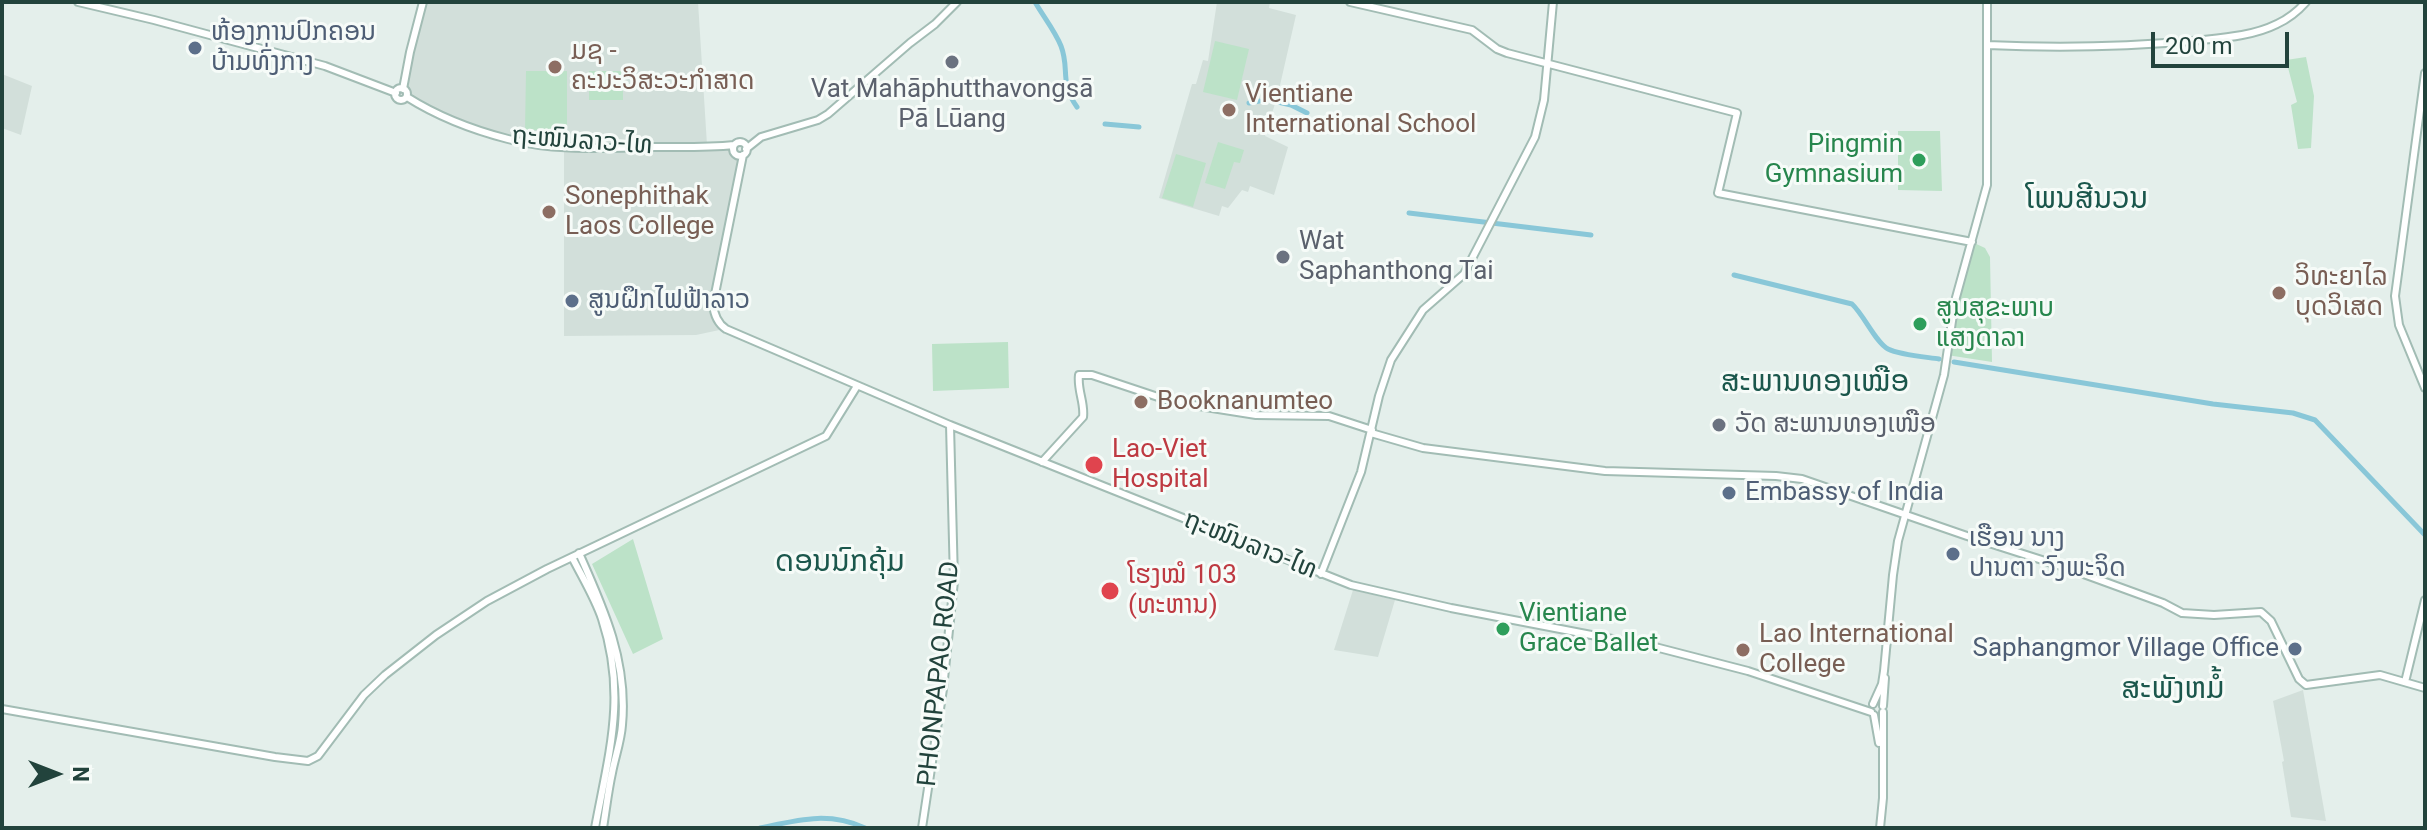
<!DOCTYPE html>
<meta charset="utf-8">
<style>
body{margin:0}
#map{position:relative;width:2427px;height:830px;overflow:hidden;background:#e4efeb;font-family:Roboto,sans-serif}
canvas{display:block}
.frame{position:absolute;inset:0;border:4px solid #22433c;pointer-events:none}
.north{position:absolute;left:16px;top:734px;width:80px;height:80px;-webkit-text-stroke:6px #f6fbf8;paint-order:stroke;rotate:90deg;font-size:22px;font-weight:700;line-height:32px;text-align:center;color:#22433c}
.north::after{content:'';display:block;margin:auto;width:28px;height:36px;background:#22433c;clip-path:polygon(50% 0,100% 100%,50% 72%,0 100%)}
.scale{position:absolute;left:2151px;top:32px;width:138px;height:36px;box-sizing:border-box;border:4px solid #22433c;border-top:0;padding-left:10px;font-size:24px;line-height:28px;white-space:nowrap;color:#22433c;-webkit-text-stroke:6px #f6fbf8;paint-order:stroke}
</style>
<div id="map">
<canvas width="2427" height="830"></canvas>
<div class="frame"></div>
<div class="north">N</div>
<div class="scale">200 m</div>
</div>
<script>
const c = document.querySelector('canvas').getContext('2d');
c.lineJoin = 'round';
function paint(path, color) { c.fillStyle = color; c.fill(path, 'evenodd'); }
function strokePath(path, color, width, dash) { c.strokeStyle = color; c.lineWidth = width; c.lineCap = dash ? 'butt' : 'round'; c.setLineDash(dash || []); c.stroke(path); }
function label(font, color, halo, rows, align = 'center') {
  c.font = font + ' Roboto,"Noto Sans Lao",sans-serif'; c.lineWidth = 6; c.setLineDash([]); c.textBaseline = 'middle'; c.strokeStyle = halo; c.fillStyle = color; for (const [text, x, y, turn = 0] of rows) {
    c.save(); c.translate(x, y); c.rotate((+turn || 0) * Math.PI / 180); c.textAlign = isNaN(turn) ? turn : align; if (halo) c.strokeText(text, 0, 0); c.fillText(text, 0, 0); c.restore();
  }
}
paint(new Path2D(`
 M 424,2 L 698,2 L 707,145 L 614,146 L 532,142 L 510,138 L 431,110 L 409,97 L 405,88 Z
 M 1217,2 L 1270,2 L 1269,8 L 1296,15 L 1278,94 L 1265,136 L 1288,147 L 1274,195 L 1250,186 L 1248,192 L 1242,190 L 1228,208 L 1222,206 L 1219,216 L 1159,198 L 1192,84 L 1196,84 L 1203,60 L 1208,61 Z
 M 2,74 L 32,86 L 21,135 L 2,128 Z
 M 564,148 L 736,149 L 741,155 L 711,304 L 724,329 L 696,335 L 564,336 Z
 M 1353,590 L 1395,600 L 1378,657 L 1334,650 Z
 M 2303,690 L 2326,821 L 2291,817 L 2282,762 L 2284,761 L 2273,701 Z`), '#d2dfda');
paint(new Path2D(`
 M 1215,41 L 1249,49 L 1237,100 L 1203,92 Z
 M 2306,57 L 2314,96 L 2311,148 L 2298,149 L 2291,105 L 2297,102 L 2286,60 Z
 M 526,71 L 567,71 L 567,131 L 525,130 Z
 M 589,71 L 623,71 L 623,100 L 589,100 Z
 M 1898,131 L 1940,131 L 1942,191 L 1898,190 Z
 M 1218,142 L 1244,150 L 1240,163 L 1234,162 L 1225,189 L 1205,183 Z
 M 1176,154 L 1206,163 L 1193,207 L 1162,198 Z
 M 1972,242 L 1985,248 L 1990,257 L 1992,362 L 1947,355 L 1950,330 Z
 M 1008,342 L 1009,388 L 933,391 L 932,344 Z
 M 633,539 L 663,639 L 633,654 L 592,564 Z`), '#bce2c8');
strokePath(new Path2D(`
 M 1035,2 C 1043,16 1055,31 1061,46 C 1070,69 1059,82 1077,107
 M 1278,102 L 1291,105 L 1307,113
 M 1249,103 L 1259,101
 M 1105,124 L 1139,127
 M 1409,213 L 1591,235
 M 1734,275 L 1852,304 C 1864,315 1876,343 1888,349 C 1900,355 1926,357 1939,359
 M 1954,362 L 2213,404 L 2293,413 L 2315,420 L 2425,535
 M 760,828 C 798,820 828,811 865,828`), '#89c7d8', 5);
const secondary = new Path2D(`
 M 78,2 L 154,20 L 325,66 L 396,93
 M 1350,2 L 1472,30 L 1497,49 L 1507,53 L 1737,113 L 1718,193 L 1972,242
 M 1987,45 C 2055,48 2123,47 2192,41 C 2219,38 2251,37 2277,24 C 2288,19 2298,11 2306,2
 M 2425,73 L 2395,296 L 2399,325 L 2425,388
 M395 94a6 6 0 1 1 12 0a6 6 0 1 1-12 0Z
 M 403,89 L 410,52 L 423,2
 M 407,97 C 437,116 473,130 508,139 C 552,151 603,148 648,147 C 677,147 706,148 734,145
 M733 149a7 7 0 1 1 14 0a7 7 0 1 1-14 0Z
 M 746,149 L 761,137 L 818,120 L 828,114 L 910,43 L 935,24 L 957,2
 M 743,155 L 713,304 C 714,315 717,323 726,329 L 950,425 L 1351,585 L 1451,608 L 1659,648 L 1748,671 L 1871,712
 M 1371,433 L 1423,448 L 1605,471 L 1776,476 L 1802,479 L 1967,536 L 2067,568 L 2163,603 L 2182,613 L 2214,615 L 2261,612 L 2271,621 L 2299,679 L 2306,685 L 2380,675 L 2425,688
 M 1042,462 L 1083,417 C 1085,403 1077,390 1079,375 L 1092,375 L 1161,398 L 1193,405 L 1256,415 L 1329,416 L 1372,430
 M 579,553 C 604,609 628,662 622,725 C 621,741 615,757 612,773 C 608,791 606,810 603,828
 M 572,557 C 582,577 595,598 602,619 C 627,696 609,752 595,828
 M 1321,574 L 1361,472 L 1379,396 L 1391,360 L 1423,310 L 1464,274 L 1535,137 L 1544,100 L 1553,2
 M 2405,682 L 2425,600
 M 1873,704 L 1882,684 L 1884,671 L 1893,575 L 1898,541 L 1944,375 L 1955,301 L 1987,185 L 1987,2
 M 1883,706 L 1885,678
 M 2,709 L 275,757 L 308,761 L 318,756 L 364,695 L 385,675 L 436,635 L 487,601 L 547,569 L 826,436 L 857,386
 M 1874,715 L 1879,743
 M 922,828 L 943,689 L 954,581 L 950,425
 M 1880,828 L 1883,798 L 1883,712`);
strokePath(secondary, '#a2bcb4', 10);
strokePath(secondary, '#fff', 6);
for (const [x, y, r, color] of [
 [195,48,8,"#5c6f8a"],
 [952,62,8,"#6b7280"],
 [555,67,8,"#8d6e63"],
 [1229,110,8,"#8d6e63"],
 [1919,160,8,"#2e9e5b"],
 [549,212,8,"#8d6e63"],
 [1283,257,8,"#6b7280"],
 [2279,293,8,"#8d6e63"],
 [572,301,8,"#5c6f8a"],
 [1920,324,8,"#2e9e5b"],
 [1141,402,8,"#8d6e63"],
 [1719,425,8,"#6b7280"],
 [1094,465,10,"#e0444e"],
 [1729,493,8,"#5c6f8a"],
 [1953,554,8,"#5c6f8a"],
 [1110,591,10,"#e0444e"],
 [1503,629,8,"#2e9e5b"],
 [2295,649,8,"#5c6f8a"],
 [1743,650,8,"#8d6e63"]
]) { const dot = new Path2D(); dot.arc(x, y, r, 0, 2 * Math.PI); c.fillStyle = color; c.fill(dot); strokePath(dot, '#f6fbf8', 3); }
label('26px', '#4e5e75', '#f6fbf8', [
 ["ຫ້ອງການປົກຄອນ",211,33],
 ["ບ້າມທົ່ງກາງ",211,63],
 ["ສູນຝຶກໄຟຟ້າລາວ",588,301],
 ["Embassy of India",1745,493],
 ["ເຮືອນ ນາງ",1969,539],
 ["ປານຕາ ວົງພະຈິດ",1969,569],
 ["Saphangmor Village Office",2279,649,"right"]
], 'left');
label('26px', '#785e54', '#f6fbf8', [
 ["ມຊ -",571,52],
 ["ຄະນະວິສະວະກຳສາດ",571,82],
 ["Vientiane",1245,95],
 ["International School",1245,125],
 ["Sonephithak",565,197],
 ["Laos College",565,227],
 ["ວິທະຍາໄລ",2295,278],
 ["ບຸດວິເສດ",2295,308],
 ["Booknanumteo",1157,402],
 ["Lao International",1759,635],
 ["College",1759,665]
], 'left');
label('26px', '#5b616d', '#f6fbf8', [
 ["Vat Mahāphutthavongsā",952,90,"center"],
 ["Pā Lūang",952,120,"center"],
 ["Wat",1299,242],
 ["Saphanthong Tai",1299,272],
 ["ວັດ ສະພານທອງເໜືອ",1735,425]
], 'left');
label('26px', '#22433c', '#f6fbf8', [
 ["ຖະໜົນລາວ-ໄທ",582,142,4],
 ["ຖະໜົນລາວ-ໄທ",1250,546,22],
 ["PHONPAPAO ROAD",940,674,-84]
]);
label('26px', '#27864d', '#f6fbf8', [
 ["Pingmin",1903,145,"right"],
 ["Gymnasium",1903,175,"right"],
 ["ສູນສຸຂະພາບ",1936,309],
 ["ແສງດາລາ",1936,339],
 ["Vientiane",1519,614],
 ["Grace Ballet",1519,644]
], 'left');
label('26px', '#be3a42', '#f6fbf8', [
 ["Lao-Viet",1112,450],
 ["Hospital",1112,480],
 ["ໂຮງໝໍ 103",1128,576],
 ["(ທະຫານ)",1128,606]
], 'left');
label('30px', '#1b574c', '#f6fbf8', [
 ["ໂພນສີນວນ",2087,200],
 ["ສະພານທອງເໝືອ",1815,383],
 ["ດອນນົກຄຸ້ມ",840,563],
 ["ສະພັງຫມໍ້",2173,690]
]);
</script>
